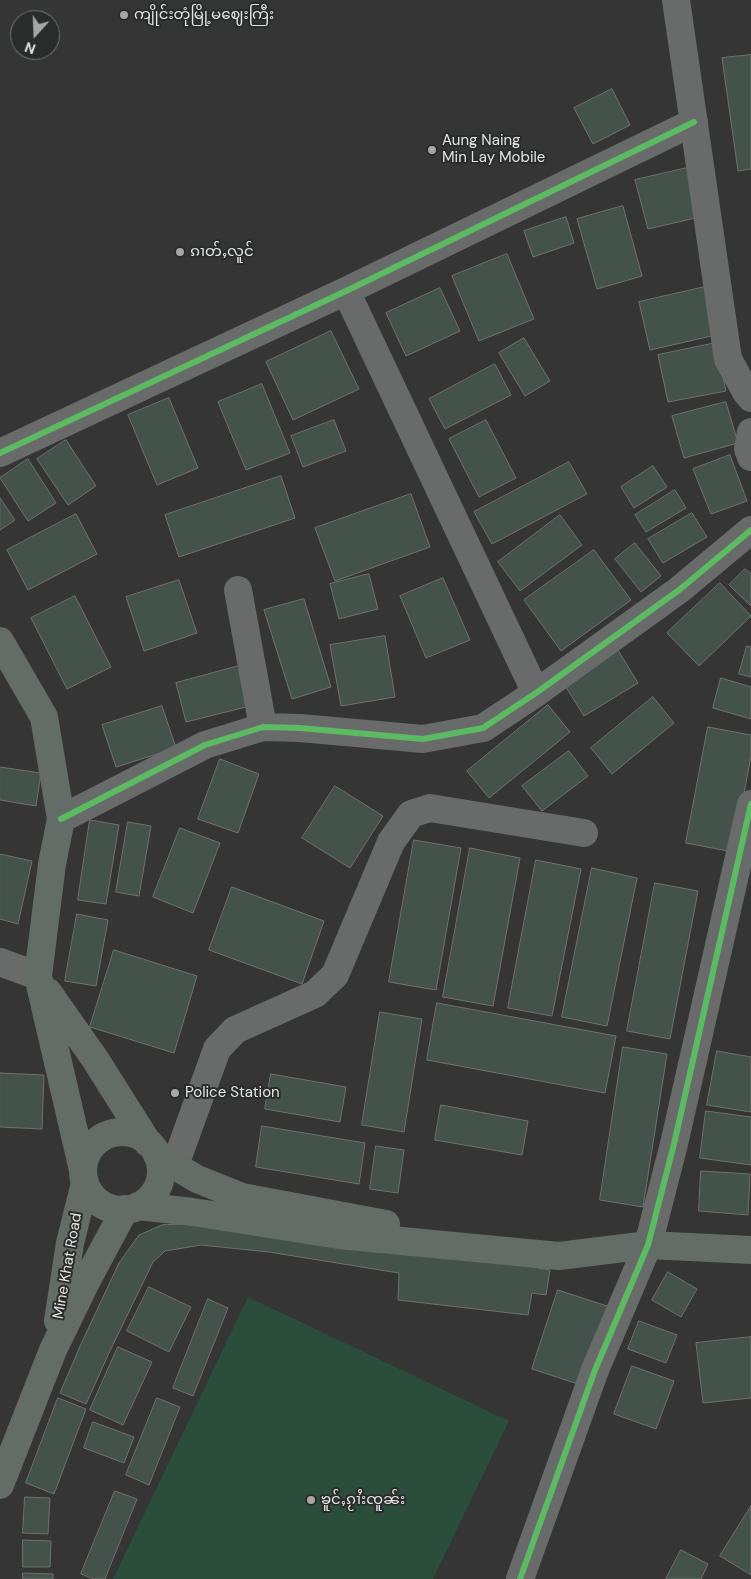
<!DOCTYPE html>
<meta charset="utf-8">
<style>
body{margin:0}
#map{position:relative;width:751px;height:1579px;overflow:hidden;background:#343534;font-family:"DM Sans",sans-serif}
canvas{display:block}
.north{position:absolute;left:10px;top:10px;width:50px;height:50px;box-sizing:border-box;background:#292c2a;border:1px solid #737674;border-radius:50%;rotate:200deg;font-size:14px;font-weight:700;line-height:20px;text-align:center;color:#e3e5e4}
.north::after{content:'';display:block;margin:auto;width:18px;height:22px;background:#a6a7a6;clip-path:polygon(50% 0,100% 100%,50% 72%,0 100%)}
</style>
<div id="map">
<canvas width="751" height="1579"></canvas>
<div class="north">N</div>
</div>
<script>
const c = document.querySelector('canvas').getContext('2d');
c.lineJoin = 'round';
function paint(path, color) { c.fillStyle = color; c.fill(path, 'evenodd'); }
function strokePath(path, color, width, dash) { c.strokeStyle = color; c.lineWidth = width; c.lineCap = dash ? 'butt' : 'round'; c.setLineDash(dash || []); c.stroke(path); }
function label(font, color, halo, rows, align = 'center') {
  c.font = font + ' "DM Sans","Noto Sans Myanmar",sans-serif'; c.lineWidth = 4; c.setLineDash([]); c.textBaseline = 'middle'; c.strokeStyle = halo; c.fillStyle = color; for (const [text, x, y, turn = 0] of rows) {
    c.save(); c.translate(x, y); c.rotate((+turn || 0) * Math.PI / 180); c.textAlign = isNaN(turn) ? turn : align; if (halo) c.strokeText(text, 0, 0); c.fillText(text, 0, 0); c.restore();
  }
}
paint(new Path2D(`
 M 248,1297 L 509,1421 L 433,1579 L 113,1579 Z`), '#2a4e3b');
const building = new Path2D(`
 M 751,55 L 751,169 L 738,171 L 722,58 Z
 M 612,89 L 630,125 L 593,144 L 574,108 Z
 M 687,168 L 700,217 L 648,229 L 635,180 Z
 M 623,206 L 642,276 L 597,289 L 577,219 Z
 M 566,217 L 574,243 L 533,257 L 524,231 Z
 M 507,254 L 534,319 L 479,341 L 452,276 Z
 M 705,287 L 716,335 L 650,350 L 639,302 Z
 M 440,288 L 460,331 L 406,356 L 386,313 Z
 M 331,331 L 359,389 L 293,420 L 266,362 Z
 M 524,338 L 550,381 L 525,396 L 499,353 Z
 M 716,343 L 726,391 L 668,402 L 658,355 Z
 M 495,364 L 511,395 L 445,429 L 429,399 Z
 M 262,384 L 290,453 L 246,470 L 218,402 Z
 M 169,398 L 198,468 L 157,485 L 128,415 Z
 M 726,402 L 738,443 L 684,458 L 672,416 Z
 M 334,420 L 346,451 L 303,467 L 291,436 Z
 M 486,420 L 516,478 L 479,497 L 449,439 Z
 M 66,440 L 96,486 L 68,505 L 37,459 Z
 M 730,455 L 747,501 L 711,514 L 693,469 Z
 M 28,459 L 56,503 L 28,521 L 0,478 Z
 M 569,462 L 587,494 L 492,544 L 474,512 Z
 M 653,466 L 667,487 L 634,508 L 621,487 Z
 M 281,476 L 295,518 L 179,557 L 165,515 Z
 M 675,490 L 686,508 L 646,532 L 635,515 Z
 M 411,494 L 430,547 L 335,581 L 315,528 Z
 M 0,498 L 15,520 L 0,530 Z
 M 692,513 L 707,537 L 663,563 L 648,539 Z
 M 76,514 L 97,554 L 28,590 L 7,550 Z
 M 560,515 L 582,545 L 520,591 L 498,562 Z
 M 635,543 L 661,576 L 641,592 L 615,559 Z
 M 594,550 L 631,600 L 561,651 L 524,600 Z
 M 745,569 L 751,574 L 751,606 L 729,585 Z
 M 369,574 L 378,609 L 339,619 L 330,584 Z
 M 443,578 L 470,640 L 426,658 L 400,596 Z
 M 179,580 L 197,633 L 144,651 L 126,597 Z
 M 720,583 L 751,616 L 699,666 L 667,633 Z
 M 75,596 L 111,667 L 67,689 L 31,618 Z
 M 304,599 L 331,687 L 292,699 L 264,610 Z
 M 385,636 L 395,697 L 341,706 L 330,645 Z
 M 747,646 L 751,647 L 751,677 L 739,674 Z
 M 618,650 L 638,683 L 584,716 L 564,684 Z
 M 239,666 L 250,706 L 186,722 L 176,683 Z
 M 721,678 L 751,687 L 751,719 L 713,708 Z
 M 653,697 L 674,723 L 612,774 L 591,748 Z
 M 548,705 L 570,732 L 489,798 L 467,771 Z
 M 162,706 L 176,748 L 116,767 L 102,725 Z
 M 708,727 L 751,735 L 751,756 L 733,852 L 686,843 Z
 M 569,751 L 588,776 L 542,811 L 522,786 Z
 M 220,759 L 259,774 L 238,833 L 198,819 Z
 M 0,767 L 41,773 L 36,806 L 0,800 Z
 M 335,786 L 383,816 L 350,868 L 302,838 Z
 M 90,820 L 119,825 L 106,904 L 78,900 Z
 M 128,822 L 151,826 L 139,896 L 116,892 Z
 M 180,828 L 220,843 L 193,913 L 153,897 Z
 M 414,840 L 461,848 L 436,990 L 389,982 Z
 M 470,848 L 520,858 L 493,1006 L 443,997 Z
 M 0,854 L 32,861 L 18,924 L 0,919 Z
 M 536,860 L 581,869 L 552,1016 L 508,1008 Z
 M 592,868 L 637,878 L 607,1026 L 562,1017 Z
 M 655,883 L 698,891 L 670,1039 L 627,1031 Z
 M 232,887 L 324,921 L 302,984 L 209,950 Z
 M 77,914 L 108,920 L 96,986 L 65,981 Z
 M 114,950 L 197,976 L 174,1053 L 90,1027 Z
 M 437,1003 L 616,1036 L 605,1093 L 427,1060 Z
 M 380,1012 L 422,1019 L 404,1132 L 362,1125 Z
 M 623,1047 L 667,1054 L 643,1207 L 600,1200 Z
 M 717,1051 L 751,1057 L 751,1112 L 707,1105 Z
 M 0,1073 L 44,1075 L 42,1129 L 0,1127 Z
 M 271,1074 L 346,1087 L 340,1122 L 265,1109 Z
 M 441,1105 L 528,1121 L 522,1155 L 435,1140 Z
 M 706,1111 L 751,1117 L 751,1165 L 700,1158 Z
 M 262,1126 L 365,1143 L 359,1184 L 256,1167 Z
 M 376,1146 L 404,1150 L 398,1193 L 370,1189 Z
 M 701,1171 L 750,1174 L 748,1215 L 699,1211 Z
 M 204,1223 L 505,1262 L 550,1270 L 546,1295 L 532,1293 L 528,1315 L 398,1300 L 399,1273 L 269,1252 L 201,1245 L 165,1251 L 153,1262 L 109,1353 L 86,1404 L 60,1393 L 81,1344 L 119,1263 L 139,1235 L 162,1225 Z
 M 668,1272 L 697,1289 L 681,1317 L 652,1300 Z
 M 149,1287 L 191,1307 L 169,1352 L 127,1331 Z
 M 558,1290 L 610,1307 L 584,1386 L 532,1369 Z
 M 208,1299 L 228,1308 L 193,1396 L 173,1388 Z
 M 639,1321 L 677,1335 L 666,1363 L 628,1349 Z
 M 751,1337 L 751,1398 L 703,1403 L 696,1343 Z
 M 118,1347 L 152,1362 L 123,1425 L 90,1410 Z
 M 632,1366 L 674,1381 L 656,1429 L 614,1414 Z
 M 58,1398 L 86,1409 L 54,1494 L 26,1483 Z
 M 157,1398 L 180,1407 L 149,1485 L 126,1475 Z
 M 93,1422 L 134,1437 L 124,1463 L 84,1448 Z
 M 115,1491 L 137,1499 L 105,1579 L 94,1579 L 81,1574 Z
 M 25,1497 L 50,1498 L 48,1534 L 23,1533 Z
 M 751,1506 L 751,1575 L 720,1556 Z
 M 23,1540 L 51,1541 L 50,1567 L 23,1567 Z
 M 681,1550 L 708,1564 L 701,1579 L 666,1579 Z
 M 23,1573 L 53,1574 L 53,1579 L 23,1579 Z`);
paint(building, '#43524b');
strokePath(building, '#707170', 1);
strokePath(new Path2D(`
 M 676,0 L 728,359 L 746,392 L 751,398
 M 346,291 L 536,693
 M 751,432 L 748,449 L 751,457
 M 0,453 L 346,291 L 694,122
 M 238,590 L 263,727
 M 61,819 L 205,745 L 263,727 L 300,728 L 423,739 L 483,728 L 536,693 L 679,590 L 751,530
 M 0,962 L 38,976
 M 175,1165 L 217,1049 L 235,1030 L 315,994 L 335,975 L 391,842 L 411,814 L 430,808 L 584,833
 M 520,1579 L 595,1370 L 648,1245 L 674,1144 L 751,804`), '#696b6a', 28);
strokePath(new Path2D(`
 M 0,641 L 44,717 L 61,819 L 52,864 L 38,976 L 83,1170
 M 48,992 L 95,1059 L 148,1143
 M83 1171a39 39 0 1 1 78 0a39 39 0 1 1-78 0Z
 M 157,1155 L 197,1179 L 242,1197 L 386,1224
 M 138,1206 L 193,1212 L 339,1235 L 559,1256 L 648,1245 L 751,1250
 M 58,1321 L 70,1243 L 85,1183
 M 0,1485 L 53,1350 L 86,1282 L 125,1209`), '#646c68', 28);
strokePath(new Path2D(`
 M 0,453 L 346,291 L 694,122
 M 61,819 L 205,745 L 263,727 L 300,728 L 423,739 L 483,728 L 536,693 L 679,590 L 751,530
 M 520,1579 L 595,1370 L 648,1245 L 674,1144 L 751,804`), '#5cba63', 6);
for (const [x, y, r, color] of [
 [124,15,5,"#a6a7a6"],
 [432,150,5,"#a6a7a6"],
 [180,252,5,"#a6a7a6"],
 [175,1093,5,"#a6a7a6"],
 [311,1500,5,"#a6a7a6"]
]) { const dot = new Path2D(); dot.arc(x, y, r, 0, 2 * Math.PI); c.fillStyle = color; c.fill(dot); strokePath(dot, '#292c2a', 2); }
label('15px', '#e3e5e4', '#292c2a', [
 ["ကျိုင်းတုံမြို့မ‌ဈေးကြီး",134,15],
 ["Aung Naing",442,141],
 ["Min Lay Mobile",442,158],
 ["ၵၢတ်ႇလူင်",190,252],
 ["Police Station",185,1093],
 ["ၶူင်ႇၵႂၢႆးၸူၼ်း",321,1500]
], 'left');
label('15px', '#e3e5e4', '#292c2a', [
 ["Mine Khat Road",68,1266,-80]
]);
</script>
